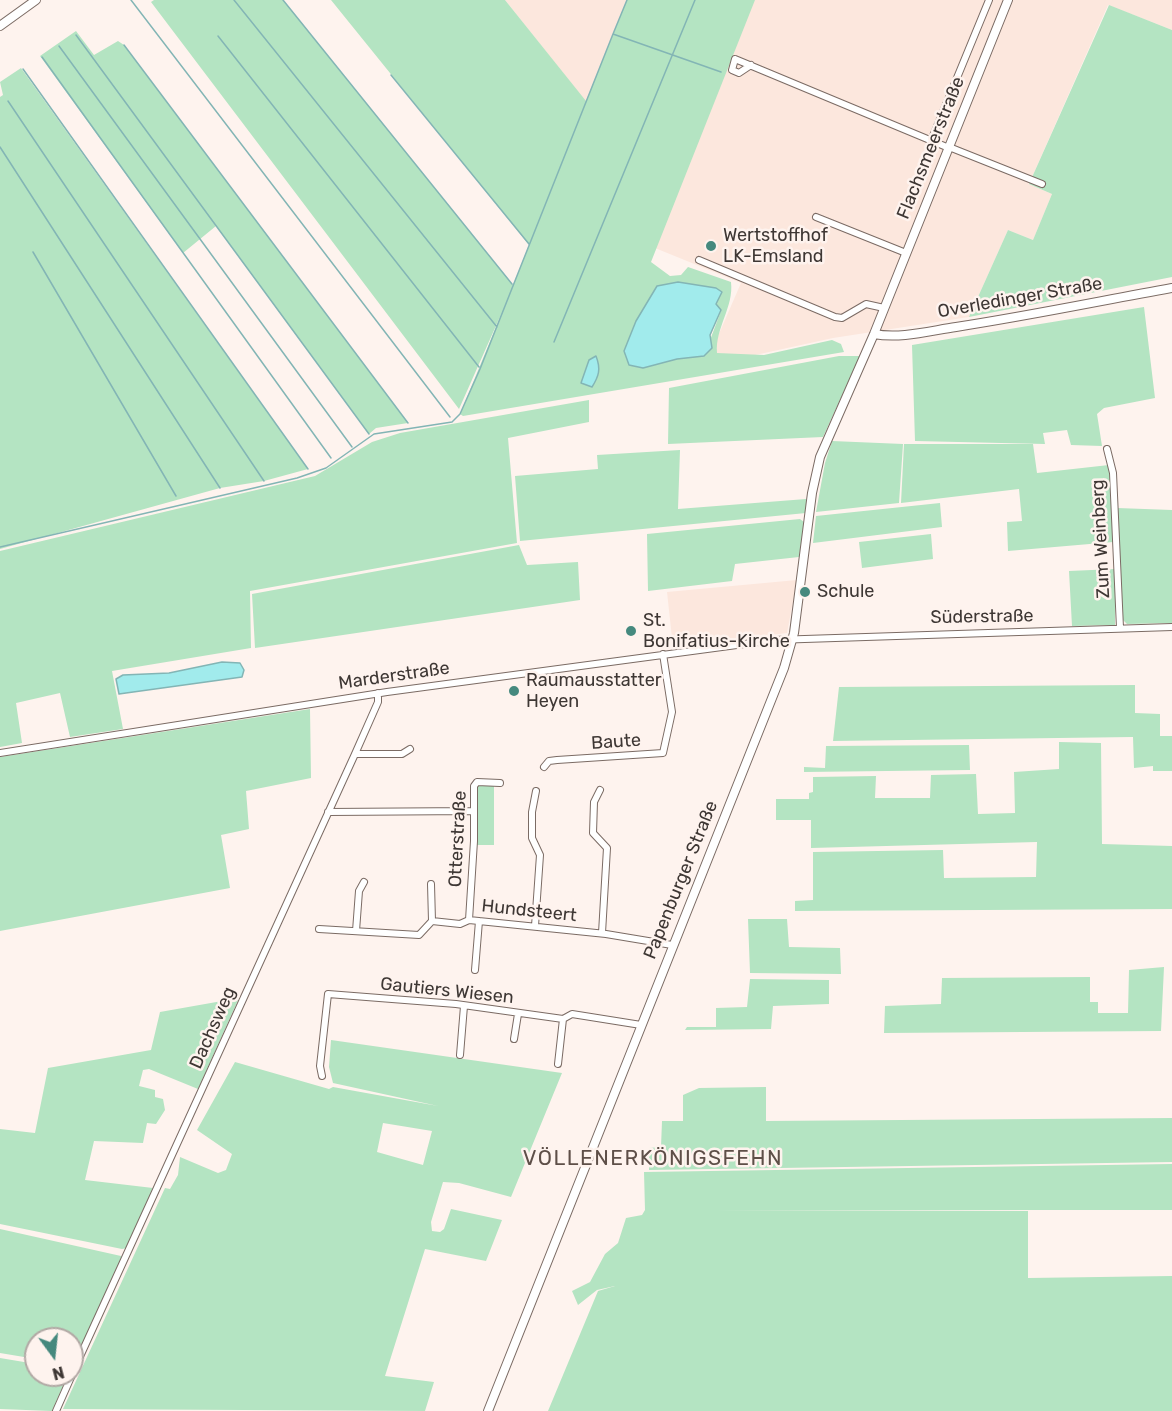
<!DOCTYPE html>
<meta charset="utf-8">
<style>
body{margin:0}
#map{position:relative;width:1172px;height:1411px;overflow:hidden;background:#fef3ee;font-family:Rubik,sans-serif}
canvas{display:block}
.north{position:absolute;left:24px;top:1327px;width:60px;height:60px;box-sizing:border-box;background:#fef3ee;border:2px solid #b1a8a4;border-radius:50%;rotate:165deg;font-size:16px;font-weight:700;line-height:24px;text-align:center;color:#3e3734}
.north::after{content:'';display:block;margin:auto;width:21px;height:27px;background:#45897e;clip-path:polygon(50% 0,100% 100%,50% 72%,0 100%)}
</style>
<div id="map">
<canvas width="1172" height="1411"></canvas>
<div class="north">N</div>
</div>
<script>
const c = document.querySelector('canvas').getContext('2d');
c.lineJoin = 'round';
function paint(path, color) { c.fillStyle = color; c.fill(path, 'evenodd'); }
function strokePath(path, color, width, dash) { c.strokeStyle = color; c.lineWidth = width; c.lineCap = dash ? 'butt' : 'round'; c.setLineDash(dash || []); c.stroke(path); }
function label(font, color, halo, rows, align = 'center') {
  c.font = font + ' Rubik,sans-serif'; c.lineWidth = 5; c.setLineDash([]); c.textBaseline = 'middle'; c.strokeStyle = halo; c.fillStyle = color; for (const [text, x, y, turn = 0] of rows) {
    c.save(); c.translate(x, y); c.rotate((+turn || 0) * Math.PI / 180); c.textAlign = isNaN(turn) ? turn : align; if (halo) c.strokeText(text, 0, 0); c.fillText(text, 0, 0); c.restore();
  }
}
paint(new Path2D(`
 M 505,0 L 627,0 L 586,102 Z
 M 754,0 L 1172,0 L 1172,30 L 1108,5 L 1029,184 L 1052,194 L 1033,240 L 1008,230 L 969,317 L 833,338 L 705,366 L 741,283 L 655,248 Z
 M 797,580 L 787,633 L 673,647 L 667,592 Z`), '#fce7dd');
paint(new Path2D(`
 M 154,0 L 283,0 L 513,285 L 529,245 L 331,0 L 505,0 L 586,101 L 627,0 L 755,0 L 651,262 L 670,276 L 681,275 L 688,267 L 731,282 C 734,307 715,328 717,353 L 764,355 L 832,340 L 841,344 L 844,352 L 463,416 L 460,414 L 503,310 L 459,409 L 151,2 ZM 721,311 L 704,356 L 677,359 Z
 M 1109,5 L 1172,30 L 1172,277 L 969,317 L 1008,230 L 1033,240 L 1052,194 L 1029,184 Z
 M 76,31 L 94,55 L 118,41 L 124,45 L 408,423 L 376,428 L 369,434 L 216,226 L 183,253 L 40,56 Z
 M 21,68 L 308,469 L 264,481 L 220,488 L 0,549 L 0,97 L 3,95 L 0,82 Z
 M 1144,307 L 1155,398 L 1104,408 L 1097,414 L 1102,446 L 1071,445 L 1067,430 L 1043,433 L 1045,444 L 915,441 L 912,345 Z
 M 839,356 L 860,356 L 823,437 L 668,444 L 669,388 Z
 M 589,400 L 589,422 L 508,438 L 517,543 L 250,591 L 251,648 L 112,671 L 123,729 L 70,737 L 60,693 L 16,703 L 22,743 L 0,747 L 0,551 L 315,476 L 372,442 L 400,433 Z
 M 832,441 L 903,444 L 899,503 L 816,512 L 825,463 Z
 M 904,444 L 1033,444 L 1037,473 L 1109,465 L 1113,542 L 1008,551 L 1007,522 L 1022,521 L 1019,489 L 901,503 Z
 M 680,450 L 678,509 L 806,499 L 806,513 L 520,541 L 515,476 L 598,469 L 597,455 Z
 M 940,503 L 942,527 L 813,543 L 816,516 Z
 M 1117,508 L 1172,510 L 1172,623 L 1127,624 L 1123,620 Z
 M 800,519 L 804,522 L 799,557 L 735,564 L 732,581 L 648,591 L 647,534 Z
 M 931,534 L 933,559 L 862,568 L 859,542 Z
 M 519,545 L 527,565 L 578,562 L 580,600 L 255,648 L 252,594 Z
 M 1115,569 L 1115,625 L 1072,626 L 1069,571 Z
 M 1135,685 L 1135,713 L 1160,714 L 1160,736 L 1172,736 L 1172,771 L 1153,771 L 1153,766 L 1134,768 L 1133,737 L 833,741 L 839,687 Z
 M 310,709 L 311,778 L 246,791 L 249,829 L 221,835 L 230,888 L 0,931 L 0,757 Z
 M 1059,742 L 1101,743 L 1102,844 L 1172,846 L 1172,909 L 795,911 L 795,901 L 813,900 L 813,852 L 943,850 L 944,878 L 1036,877 L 1037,842 L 811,848 L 811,820 L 776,820 L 776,799 L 809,799 L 809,793 L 813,792 L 813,777 L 876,776 L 875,798 L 930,798 L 931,775 L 976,774 L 978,814 L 1015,813 L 1014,772 L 1059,769 Z
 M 969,745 L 970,770 L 804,772 L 804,767 L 825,768 L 826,746 Z
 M 494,782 L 494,845 L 474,845 L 475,784 Z
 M 748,919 L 787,919 L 789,947 L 840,948 L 841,974 L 750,973 Z
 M 1164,967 L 1161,1031 L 884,1033 L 885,1006 L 941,1004 L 942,978 L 1090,977 L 1090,1002 L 1098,1002 L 1098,1013 L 1128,1013 L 1129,970 Z
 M 750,979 L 829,980 L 829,1004 L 773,1006 L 771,1029 L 685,1030 L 687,1027 L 716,1027 L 716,1008 L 747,1007 Z
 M 239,998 L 198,1089 L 149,1069 L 143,1070 L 139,1086 L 155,1090 L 155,1097 L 163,1099 L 165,1110 L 156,1124 L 147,1123 L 143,1143 L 94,1141 L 85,1180 L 153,1188 L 127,1248 L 122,1249 L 0,1224 L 0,1129 L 35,1133 L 48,1068 L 151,1050 L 160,1012 Z
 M 331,1040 L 562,1073 L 511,1197 L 459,1183 L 443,1182 L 431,1222 L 432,1231 L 440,1232 L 444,1229 L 451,1209 L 502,1220 L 486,1261 L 425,1249 L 385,1376 L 434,1382 L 425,1411 L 63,1409 L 165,1188 L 170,1189 L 178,1175 L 180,1157 L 218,1173 L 226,1170 L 232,1154 L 197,1130 L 235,1062 L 329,1089 L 333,1087 L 438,1106 L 333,1083 L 329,1067 ZM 383,1123 L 432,1131 L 423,1165 L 377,1152 Z
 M 766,1087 L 766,1121 L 1172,1118 L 1172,1162 L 649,1170 L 649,1148 L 661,1147 L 662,1121 L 683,1121 L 683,1095 L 699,1088 Z
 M 1172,1164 L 1172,1210 L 714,1210 L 1028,1211 L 1028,1278 L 1172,1276 L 1172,1411 L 548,1411 L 598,1291 L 615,1286 L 597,1290 L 578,1305 L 572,1291 L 590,1282 L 605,1254 L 618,1243 L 626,1218 L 642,1215 L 645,1210 L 644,1172 Z
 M 0,1229 L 121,1256 L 121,1261 L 74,1364 L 72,1339 L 36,1339 L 36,1359 L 0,1353 Z
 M 0,1358 L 36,1364 L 36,1375 L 68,1375 L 52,1411 L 0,1409 Z`), '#b4e4c2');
const water = new Path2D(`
 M 678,282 L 716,288 L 722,292 L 716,304 L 721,310 L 710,335 L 712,348 L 704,356 L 677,359 L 643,368 L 629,365 L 624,351 L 636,321 L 657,286 Z
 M 596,356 C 601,369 599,376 592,387 L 581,383 L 589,360 Z
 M 222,662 L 240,663 L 244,670 L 242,677 L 126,693 L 119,694 L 116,679 L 123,675 L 169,673 Z`);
paint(water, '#a1ebec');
strokePath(water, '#83b5b5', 1.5);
strokePath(new Path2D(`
 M 131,0 L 450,417
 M 234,0 L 497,327
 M 283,0 L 512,284
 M 627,0 L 613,34 L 721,72
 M 76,35 L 369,434
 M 218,36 L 479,367
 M 124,45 L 408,423
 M 59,46 L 352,447
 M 42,57 L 331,458
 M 23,69 L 308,469
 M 391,75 L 529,244
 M 8,101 L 264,481
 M 0,147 L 220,488
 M 33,252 L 176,496
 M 554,342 L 695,0
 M 0,547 L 297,478 L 326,468 L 374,434 L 452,422 L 460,414 L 480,369 L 613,34`), '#83b5b5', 1.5);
const street = new Path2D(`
 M 751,65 L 739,73 L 732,70 L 735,59 L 949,148
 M 931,141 L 989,0
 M 949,147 L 1042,184
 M 816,217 L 906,253
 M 699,260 L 835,317 L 842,318 L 866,304 L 884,308
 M 1107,449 L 1113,473 L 1120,628
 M 0,753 L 387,692 L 774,640 L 1172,627
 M 355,754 L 402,754 L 410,749
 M 544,767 L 549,761 L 557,760 L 663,753 L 672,712 L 663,654
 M 600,790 L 594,802 L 593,833 L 607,848 L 602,933
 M 328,812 L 474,811
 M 431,884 L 432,921
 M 469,920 L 474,841 L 474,786 L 477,782 L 500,783
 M 535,926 L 540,855 L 532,838 L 532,812 L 536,791
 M 319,929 L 419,935 L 432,921 L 460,924 L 469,920 L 606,934 L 672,945
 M 356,931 L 359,891 L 364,882
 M 475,970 L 479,921
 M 514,1039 L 518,1014
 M 460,1055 L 464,1006
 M 558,1064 L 563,1019
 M 322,1076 L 320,1066 L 328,994 L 456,1004 L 563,1019 L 572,1014 L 641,1025
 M 72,1374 L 355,754 L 378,702 L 378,693
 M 56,1411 L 72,1375`);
const secondary = new Path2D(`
 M 0,26 L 36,0
 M 874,334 C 900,339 929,331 956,327 C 1028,316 1100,301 1172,288
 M 488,1411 L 784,668 L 794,633 L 812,493 L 820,457 L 874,334 L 1008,0`);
strokePath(street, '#7b6b64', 8);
strokePath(secondary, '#7b6b64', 10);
strokePath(street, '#fff', 6);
strokePath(secondary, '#fff', 8);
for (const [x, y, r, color] of [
 [711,246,6,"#45897e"],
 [805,592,6,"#45897e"],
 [631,631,6,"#45897e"],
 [514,691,6,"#45897e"]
]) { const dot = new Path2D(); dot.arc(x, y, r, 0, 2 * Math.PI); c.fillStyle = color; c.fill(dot); strokePath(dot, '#fef3ee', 2); }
label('18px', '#3e3734', '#fef3ee', [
 ["Flachsmeerstraße",931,148,-68],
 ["Overledinger Straße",1020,298,-10],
 ["Zum Weinberg",1101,539,-93],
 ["Süderstraße",982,617,-1],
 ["Marderstraße",394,676,-8],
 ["Baute",616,742,-4],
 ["Otterstraße",458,839,-87],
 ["Papenburger Straße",681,880,-68],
 ["Hundsteert",529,911,6],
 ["Gautiers Wiesen",447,991,6],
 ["Dachsweg",213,1028,-66]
]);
label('18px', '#3e3734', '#fef3ee', [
 ["Wertstoffhof",723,236],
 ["LK-Emsland",723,257],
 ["Schule",817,592],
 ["St.",643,621],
 ["Bonifatius-Kirche",643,642],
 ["Raumausstatter",526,681],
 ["Heyen",526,702]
], 'left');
c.letterSpacing = '1.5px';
label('21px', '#5e4f48', '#fef3ee', [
 ["VÖLLENERKÖNIGSFEHN",653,1159]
]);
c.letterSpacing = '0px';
</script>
